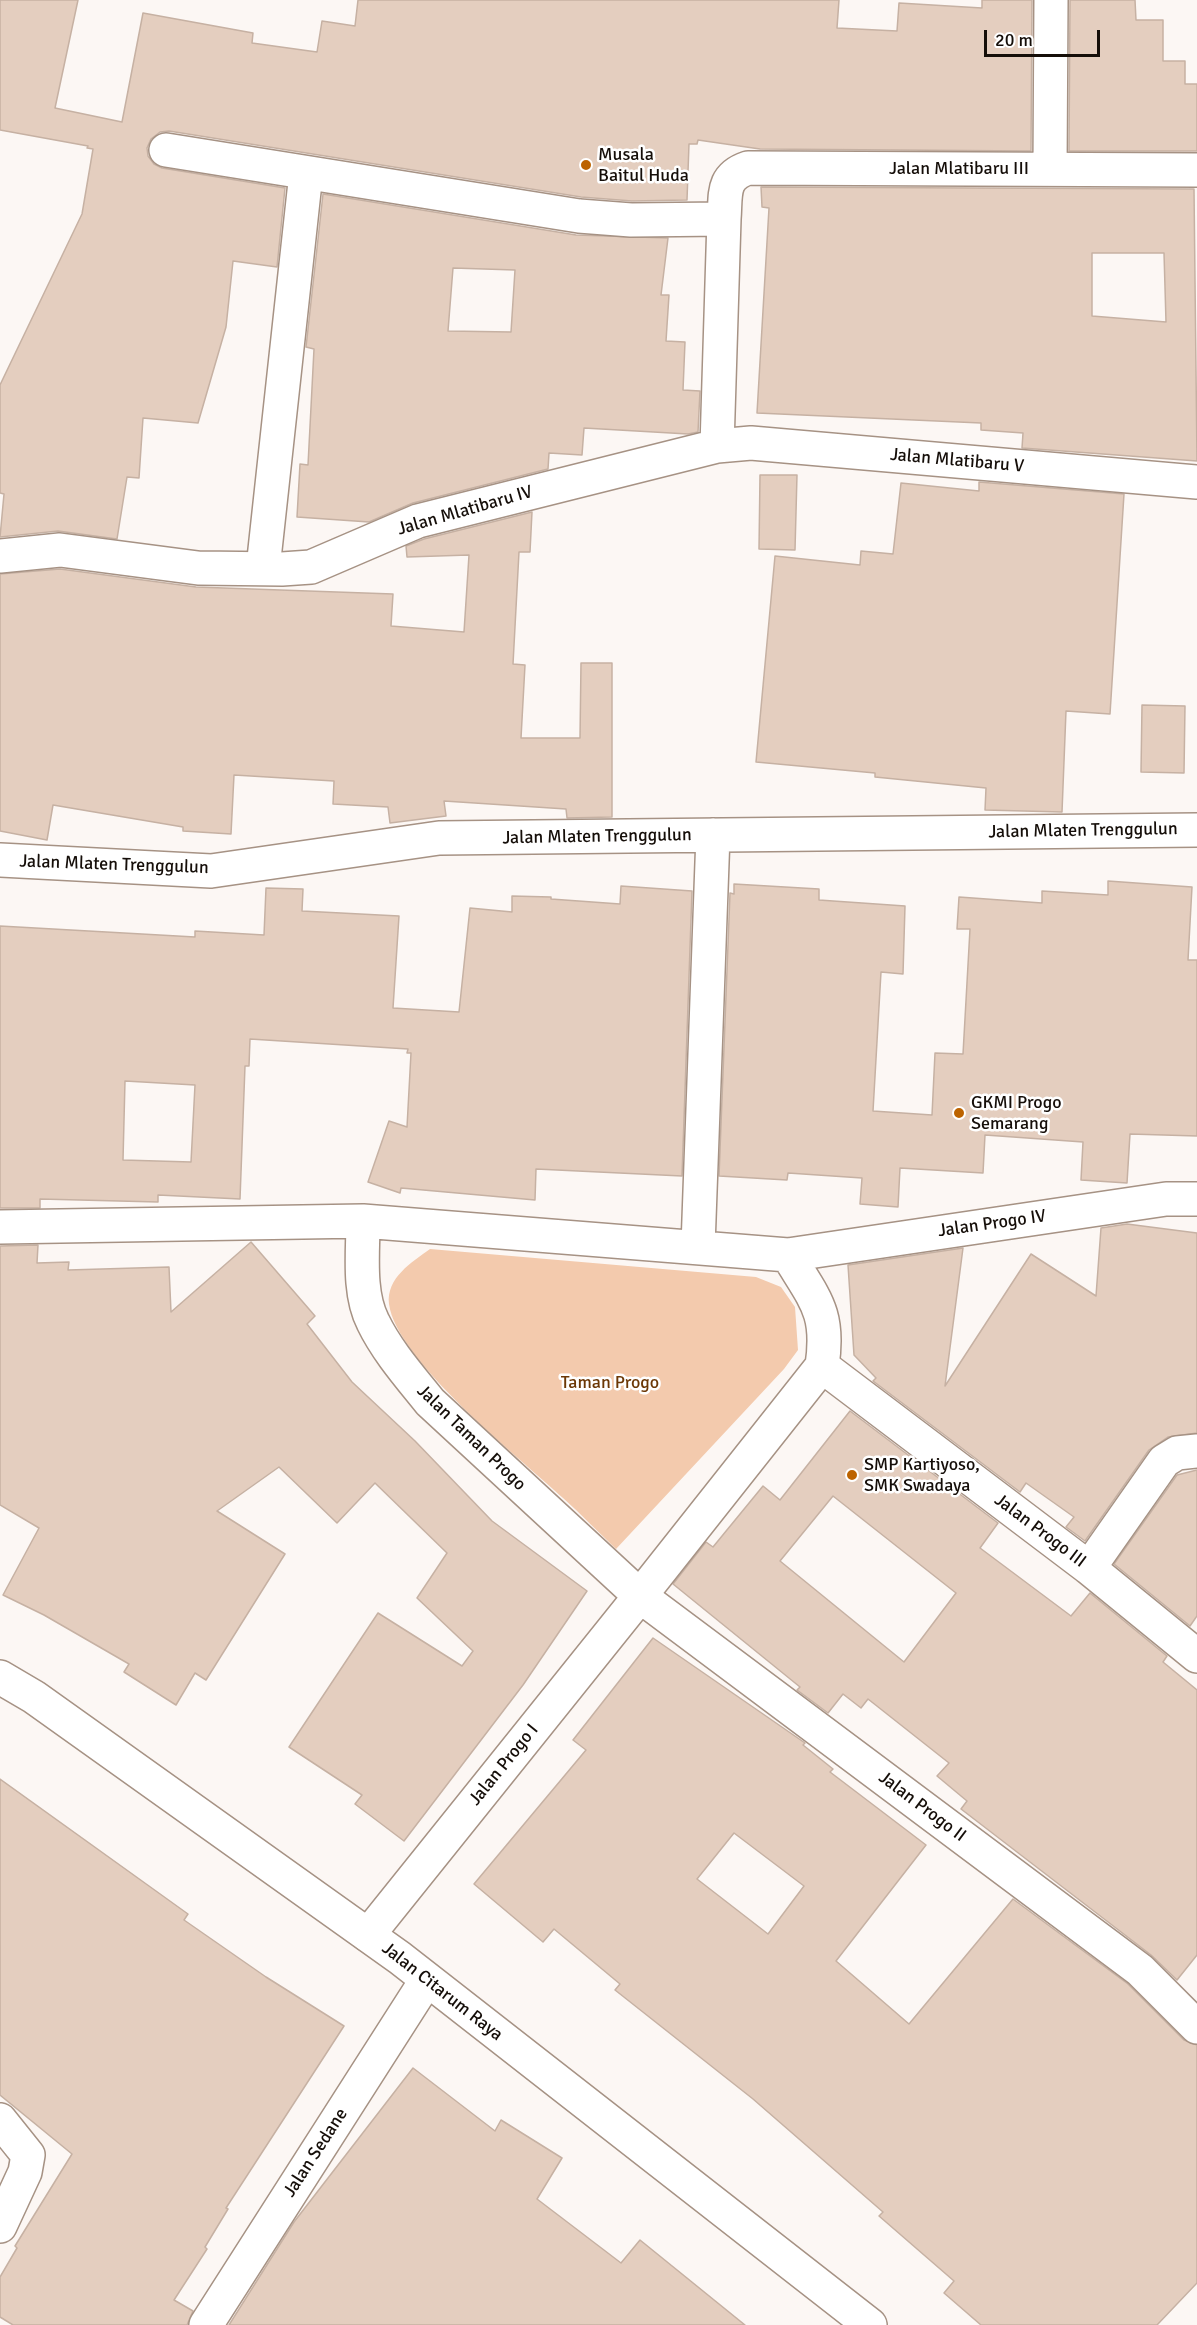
<!DOCTYPE html>
<style>
body{margin:0}
#map{position:relative;width:1197px;height:2325px;overflow:hidden;background:#fcf7f4;font-family:Signika,sans-serif}
canvas{display:block}
.scale{position:absolute;left:984px;top:30px;width:116px;height:27px;box-sizing:border-box;border:3px solid #150e09;border-top:0;padding-left:8px;font-size:18px;line-height:21px;white-space:nowrap;color:#150e09;-webkit-text-stroke:4px #fff;paint-order:stroke}
</style>
<div id="map">
<canvas width="1197" height="2325"></canvas>
<div class="scale">20 m</div>
</div>
<script>
const c = document.querySelector('canvas').getContext('2d');
c.lineJoin = 'round';
function paint(path, color) { c.fillStyle = color; c.fill(path, 'evenodd'); }
function strokePath(path, color, width, dash) { c.strokeStyle = color; c.lineWidth = width; c.lineCap = dash ? 'butt' : 'round'; c.setLineDash(dash || []); c.stroke(path); }
function label(font, color, halo, rows, align = 'center') {
  c.font = font + ' Signika,sans-serif'; c.lineWidth = 5; c.setLineDash([]); c.textBaseline = 'middle'; c.strokeStyle = halo; c.fillStyle = color; for (const [text, x, y, turn = 0] of rows) {
    c.save(); c.translate(x, y); c.rotate((+turn || 0) * Math.PI / 180); c.textAlign = isNaN(turn) ? turn : align; if (halo) c.strokeText(text, 0, 0); c.fillText(text, 0, 0); c.restore();
  }
}
paint(new Path2D(`
 M 430,1249 L 756,1277 L 781,1287 L 795,1307 L 798,1350 L 784,1369 L 616,1549 C 598,1532 581,1514 563,1498 C 521,1459 396,1360 389,1304 C 386,1278 412,1262 430,1249 Z`), '#f3caad');
const building = new Path2D(`
 M 0,0 L 78,0 L 55,108 L 122,122 L 143,13 L 253,33 L 252,43 L 317,52 L 322,21 L 355,26 L 358,0 L 839,0 L 837,28 L 897,31 L 899,3 L 982,8 L 982,0 L 1032,0 L 1031,151 L 760,149 L 698,140 L 697,144 L 689,144 L 687,200 L 632,201 L 581,197 L 169,131 L 160,132 L 151,139 L 147,148 L 148,156 L 154,164 L 162,168 L 285,188 L 277,267 L 233,261 L 226,327 L 198,423 L 143,418 L 139,478 L 127,477 L 117,539 L 58,531 L 0,537 L 4,494 L 0,493 L 0,385 L 82,214 L 93,149 L 87,148 L 88,146 L 0,130 Z
 M 1070,0 L 1135,0 L 1136,20 L 1163,20 L 1163,61 L 1185,61 L 1185,84 L 1197,84 L 1197,151 L 1069,151 Z
 M 761,187 L 1194,189 L 1197,461 L 1022,448 L 1023,433 L 981,430 L 981,423 L 757,413 L 769,208 L 762,207 ZM 1092,253 L 1164,253 L 1166,322 L 1092,316 Z
 M 323,194 L 576,235 L 668,238 L 661,295 L 669,295 L 666,341 L 685,342 L 683,390 L 700,391 L 698,432 L 688,434 L 584,428 L 582,455 L 549,453 L 548,469 L 413,503 L 369,522 L 297,517 L 300,464 L 308,465 L 314,349 L 306,347 ZM 453,268 L 515,270 L 511,332 L 448,331 Z
 M 760,475 L 797,475 L 795,550 L 759,549 Z
 M 979,482 L 1124,494 L 1110,714 L 1066,711 L 1062,812 L 985,810 L 986,788 L 875,777 L 875,773 L 756,762 L 775,556 L 860,565 L 861,551 L 893,554 L 901,483 L 979,491 Z
 M 532,512 L 530,552 L 519,552 L 513,664 L 525,665 L 521,738 L 580,738 L 581,663 L 612,663 L 612,817 L 567,818 L 566,809 L 444,801 L 446,816 L 390,823 L 388,807 L 333,804 L 334,781 L 234,775 L 231,834 L 183,831 L 183,827 L 53,805 L 47,840 L 0,831 L 0,574 L 60,569 L 196,587 L 393,594 L 391,626 L 464,632 L 469,555 L 407,557 L 406,546 L 424,539 Z
 M 1142,705 L 1185,706 L 1184,773 L 1141,772 Z
 M 1108,881 L 1192,887 L 1188,960 L 1197,960 L 1197,1136 L 1130,1134 L 1127,1183 L 1081,1180 L 1083,1142 L 985,1135 L 983,1173 L 900,1168 L 898,1207 L 860,1204 L 862,1178 L 788,1173 L 787,1180 L 719,1176 L 730,893 L 734,894 L 734,884 L 819,889 L 819,900 L 905,906 L 903,974 L 881,972 L 873,1111 L 932,1115 L 935,1053 L 963,1054 L 970,929 L 957,929 L 959,897 L 1042,903 L 1042,891 L 1108,895 Z
 M 621,886 L 692,891 L 682,1176 L 536,1169 L 535,1200 L 401,1188 L 400,1193 L 368,1182 L 389,1121 L 407,1127 L 411,1053 L 407,1053 L 408,1049 L 250,1039 L 249,1066 L 245,1066 L 240,1199 L 158,1195 L 158,1202 L 40,1199 L 40,1208 L 0,1208 L 0,926 L 195,937 L 195,931 L 264,935 L 266,888 L 303,889 L 302,911 L 399,916 L 393,1008 L 459,1012 L 470,908 L 512,912 L 512,896 L 551,897 L 551,899 L 620,904 ZM 125,1081 L 195,1085 L 191,1162 L 123,1160 Z
 M 1127,1224 L 1197,1233 L 1197,1433 L 1168,1437 L 1149,1450 L 1085,1541 L 1066,1527 L 1074,1517 L 1026,1483 L 1020,1492 L 873,1381 L 876,1378 L 854,1355 L 848,1265 L 963,1248 L 945,1386 L 1031,1254 L 1096,1296 L 1101,1228 Z
 M 251,1242 L 315,1316 L 307,1324 L 352,1382 L 415,1441 L 492,1521 L 587,1591 L 523,1685 L 404,1841 L 355,1804 L 362,1795 L 289,1747 L 378,1613 L 462,1666 L 473,1651 L 417,1598 L 447,1553 L 375,1483 L 337,1523 L 279,1467 L 217,1511 L 285,1554 L 206,1680 L 195,1673 L 176,1705 L 124,1672 L 129,1664 L 44,1615 L 3,1595 L 39,1528 L 0,1505 L 0,1246 L 38,1245 L 37,1263 L 69,1262 L 68,1270 L 169,1267 L 171,1312 Z
 M 850,1411 L 998,1523 L 980,1548 L 1071,1616 L 1090,1593 L 1167,1656 L 1163,1662 L 1197,1690 L 1197,1955 L 1177,1980 L 1151,1955 L 961,1809 L 967,1801 L 937,1776 L 949,1763 L 868,1699 L 861,1708 L 843,1694 L 828,1713 L 797,1690 L 800,1687 L 673,1584 L 706,1542 L 713,1547 L 763,1486 L 780,1500 ZM 833,1496 L 956,1593 L 904,1662 L 780,1561 Z
 M 1197,1470 L 1197,1616 L 1190,1626 L 1114,1564 L 1177,1475 Z
 M 653,1638 L 805,1743 L 803,1745 L 833,1769 L 830,1772 L 926,1845 L 836,1961 L 909,2024 L 1013,1899 L 1128,1984 L 1184,2040 L 1197,2045 L 1197,2283 L 1157,2325 L 981,2325 L 944,2293 L 954,2281 L 879,2216 L 883,2212 L 753,2099 L 615,1990 L 620,1984 L 554,1929 L 543,1942 L 474,1884 L 586,1750 L 573,1740 ZM 734,1833 L 804,1886 L 768,1934 L 697,1879 Z
 M 0,1779 L 188,1914 L 184,1920 L 266,1977 L 344,2026 L 226,2208 L 228,2209 L 205,2247 L 207,2249 L 174,2300 L 193,2311 L 187,2325 L 13,2325 L 0,2317 L 0,2277 L 17,2248 L 15,2246 L 72,2154 L 0,2095 Z
 M 413,2068 L 495,2131 L 501,2120 L 562,2158 L 537,2199 L 621,2263 L 640,2240 L 745,2325 L 229,2325 L 294,2222 Z`);
paint(building, '#e4cebf');
strokePath(building, '#c6b1a3', 1.5);
const minor = new Path2D(`
 M 166,150 L 579,216 L 631,220 L 724,219
 M 1050,169 L 1051,0
 M 717,446 L 724,219 C 726,195 721,177 748,168 L 1197,170
 M 0,556 L 60,550 L 198,568 L 282,569 L 311,567 L 418,521 L 717,446 L 751,443 L 1197,482
 M 263,568 L 306,173
 M 0,860 L 211,871 L 439,838 L 1197,830
 M 0,1227 L 363,1221
 M 698,1246 L 713,835
 M 788,1255 C 815,1300 830,1312 822,1366 L 640,1596 L 430,1402 C 410,1377 387,1351 373,1322 C 358,1293 363,1252 363,1221 L 788,1255 L 1166,1199 L 1197,1199
 M 822,1366 L 1089,1568 L 1197,1656
 M 1089,1568 L 1164,1461 L 1177,1453 L 1197,1451
 M 368,1935 L 640,1596 L 1140,1970 L 1197,2027
 M 0,2120 L 28,2155 L 25,2172 L 0,2226
 M 206,2325 L 426,1981`);
const major = new Path2D(`
 M 0,1677 L 34,1697 L 400,1958 L 870,2325`);
strokePath(minor, '#a69284', 36);
strokePath(major, '#a69284', 36);
strokePath(minor, '#fff', 33);
strokePath(major, '#fff', 33);
for (const [x, y, r, color] of [
 [586,165,6,"#bc6300"],
 [959,1113,6,"#bc6300"],
 [852,1475,6,"#bc6300"]
]) { const dot = new Path2D(); dot.arc(x, y, r, 0, 2 * Math.PI); c.fillStyle = color; c.fill(dot); strokePath(dot, '#fff', 2); }
label('18px', '#150e09', '#fff', [
 ["Musala",598,155],
 ["Baitul Huda",598,176],
 ["GKMI Progo",971,1103],
 ["Semarang",971,1124],
 ["SMP Kartiyoso,",864,1465],
 ["SMK Swadaya",864,1486]
], 'left');
label('18px', '#150e09', '#fff', [
 ["Jalan Mlatibaru III",959,169],
 ["Jalan Mlatibaru V",957,461,5],
 ["Jalan Mlatibaru IV",465,511,-16],
 ["Jalan Mlaten Trenggulun",1083,831,-1],
 ["Jalan Mlaten Trenggulun",597,837,-1],
 ["Jalan Mlaten Trenggulun",114,865,2],
 ["Jalan Progo IV",992,1224,-8],
 ["Jalan Taman Progo",471,1438,44],
 ["Jalan Progo III",1040,1531,37],
 ["Jalan Progo I",504,1765,-51],
 ["Jalan Progo II",922,1807,37],
 ["Jalan Citarum Raya",442,1992,38],
 ["Jalan Sedane",316,2153,-57]
]);
label('18px', '#6c3806', '#fff', [
 ["Taman Progo",610,1383]
]);
</script>
